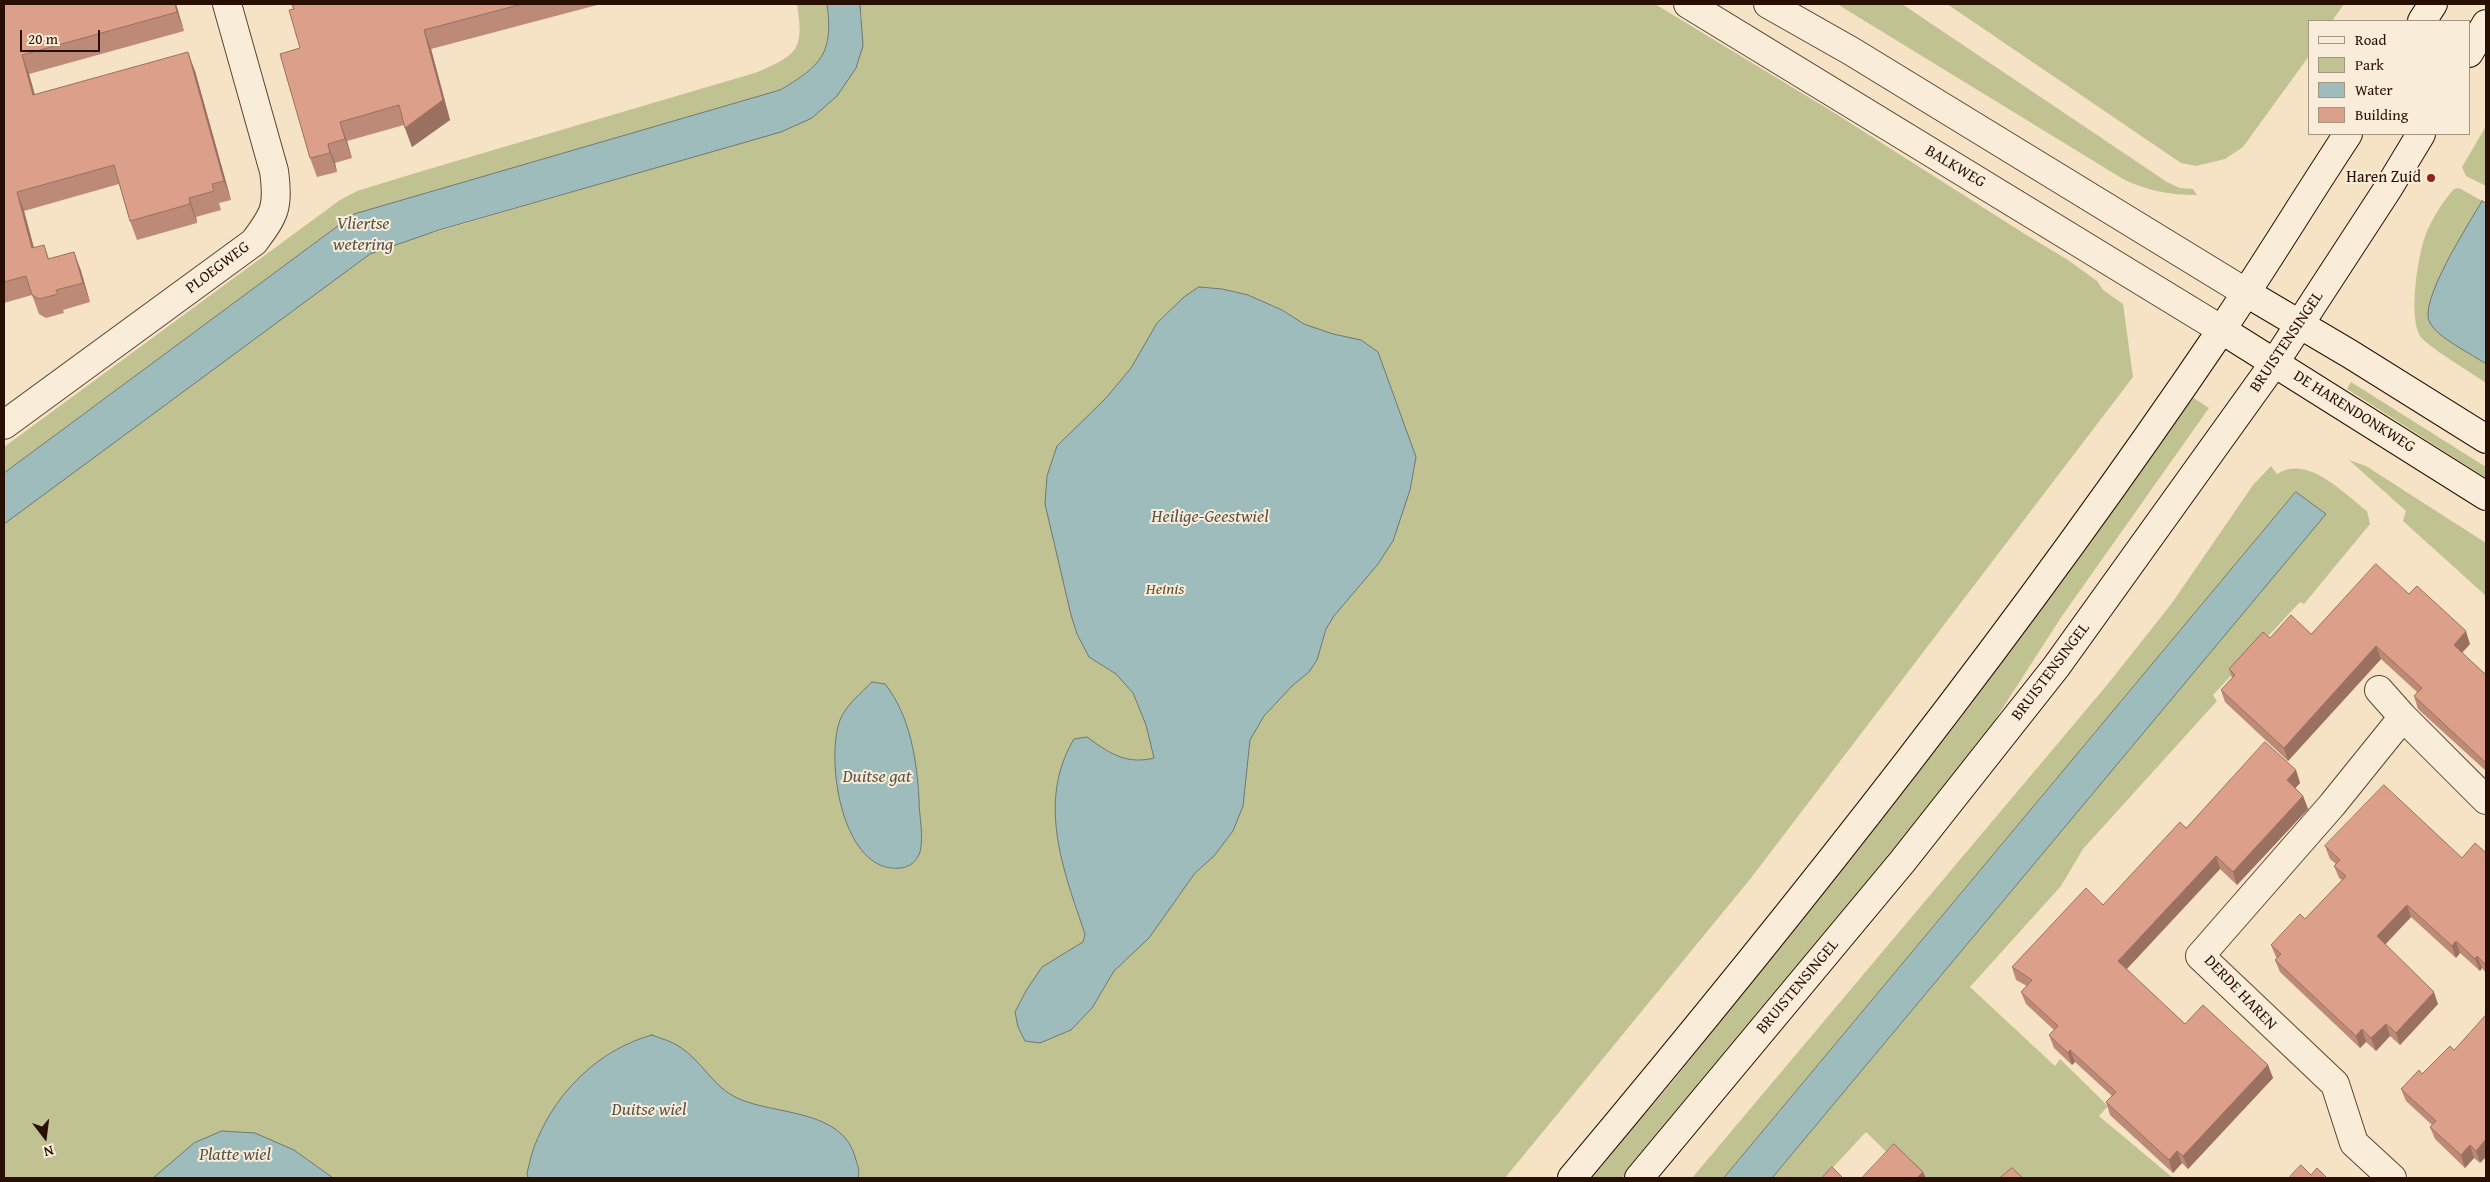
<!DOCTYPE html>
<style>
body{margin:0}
#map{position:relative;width:2490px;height:1182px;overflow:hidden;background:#f6e3c5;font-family:"Gentium Book Plus",serif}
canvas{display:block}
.frame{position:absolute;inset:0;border:5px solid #290f02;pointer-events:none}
.legend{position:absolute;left:2308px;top:20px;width:162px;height:115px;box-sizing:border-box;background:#f9edd9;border:1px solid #a69483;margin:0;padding:6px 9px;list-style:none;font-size:15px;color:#290f02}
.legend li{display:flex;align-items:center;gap:10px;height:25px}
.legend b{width:25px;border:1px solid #a69483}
.north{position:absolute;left:20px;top:1112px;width:50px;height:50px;-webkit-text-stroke:4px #f9edd9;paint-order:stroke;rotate:165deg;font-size:14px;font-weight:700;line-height:20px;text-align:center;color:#290f02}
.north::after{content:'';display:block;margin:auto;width:18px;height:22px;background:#290f02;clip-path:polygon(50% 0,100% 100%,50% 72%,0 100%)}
.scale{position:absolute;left:20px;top:30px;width:80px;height:22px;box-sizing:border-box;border:2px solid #290f02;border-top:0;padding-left:6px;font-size:15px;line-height:18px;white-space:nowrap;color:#290f02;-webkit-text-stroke:4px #f9edd9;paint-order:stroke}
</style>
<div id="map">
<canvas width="2490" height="1182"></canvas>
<div class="frame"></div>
<ul class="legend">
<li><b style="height:6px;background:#f9edd9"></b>Road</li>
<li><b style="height:14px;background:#c1c291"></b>Park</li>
<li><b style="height:14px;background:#9fbcbd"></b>Water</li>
<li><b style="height:14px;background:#dca08a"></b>Building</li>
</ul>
<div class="north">N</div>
<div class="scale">20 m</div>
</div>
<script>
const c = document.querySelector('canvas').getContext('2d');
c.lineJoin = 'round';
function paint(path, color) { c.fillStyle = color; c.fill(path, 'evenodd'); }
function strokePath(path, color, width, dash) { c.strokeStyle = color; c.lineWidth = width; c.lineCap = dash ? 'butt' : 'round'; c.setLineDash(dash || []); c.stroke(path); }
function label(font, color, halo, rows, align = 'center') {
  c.font = font + ' "Gentium Book Plus",serif'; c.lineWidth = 4; c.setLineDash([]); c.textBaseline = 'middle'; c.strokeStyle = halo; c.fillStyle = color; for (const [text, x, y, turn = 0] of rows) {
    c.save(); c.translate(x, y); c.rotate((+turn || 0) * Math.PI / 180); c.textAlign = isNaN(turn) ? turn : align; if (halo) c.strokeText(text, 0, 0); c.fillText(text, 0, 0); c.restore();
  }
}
paint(new Path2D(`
 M 797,4 L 827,4 C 834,53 821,66 780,90 L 354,214 L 4,473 L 4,447 L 340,200 L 357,191 L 429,169 L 758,72 C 799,54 804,49 797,4 Z
 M 860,4 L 1655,4 L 1833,112 L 2028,236 L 2068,260 L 2097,281 L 2103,290 L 2123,304 L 2133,377 L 1751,878 L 1505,1178 L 4,1178 L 4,522 L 370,251 L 738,144 L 814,116 L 862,21 Z
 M 1837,4 L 1902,4 L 2167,182 L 2180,188 L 2193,189 L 2197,195 C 2169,195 2148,191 2123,179 Z
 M 1947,4 L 2344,4 L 2332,21 L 2309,21 L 2309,56 L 2243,147 L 2225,159 L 2196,166 L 2181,163 Z
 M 2486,126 L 2486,186 L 2466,176 L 2462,167 Z
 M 2459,188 L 2482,201 L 2436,284 L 2436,330 L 2486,364 L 2486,383 C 2475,375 2425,345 2420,336 C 2408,316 2418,252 2427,231 C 2434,216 2443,201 2454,189 Z
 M 2351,382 L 2486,467 L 2486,478 L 2347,389 Z
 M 2192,397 L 2209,408 L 2062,616 L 1986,734 L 1894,852 L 1622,1178 L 1590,1178 L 1674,1080 L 1961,718 Z
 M 2349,460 L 2366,466 L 2486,543 L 2486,596 L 2403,521 L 2406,511 Z
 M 2271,466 L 2277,474 C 2308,454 2343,493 2367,511 L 2370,524 L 2304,604 L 2300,602 L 2213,695 L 2217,701 L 2083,849 L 2061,886 L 1970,987 L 2055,1066 L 2060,1059 L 2108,1106 L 2099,1116 L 2173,1178 L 1913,1178 L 1866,1132 L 1823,1178 L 1772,1178 L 2325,514 L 2296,492 L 1724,1178 L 1692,1178 L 2107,685 L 2172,603 L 2253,485 Z`), '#c1c291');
const water = new Path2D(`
 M 827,4 L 860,4 L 863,46 L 856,68 L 837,96 L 812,118 L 781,132 L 439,230 L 370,254 L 4,524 L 4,473 L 354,214 L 780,90 C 821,66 834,53 827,4 Z
 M 2482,201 L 2486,203 L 2486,364 C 2472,354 2438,338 2430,323 C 2417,303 2470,222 2482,201 Z
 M 1199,287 L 1222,289 L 1248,295 L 1282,310 L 1304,324 L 1333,334 L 1361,340 L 1378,352 L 1416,457 L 1410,490 L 1393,541 L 1378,564 L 1334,616 L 1326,629 L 1317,660 L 1309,672 L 1292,686 L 1264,716 L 1250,740 L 1243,806 L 1233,831 L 1214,856 L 1195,873 L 1149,938 L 1114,971 L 1092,1008 L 1071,1030 L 1040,1043 L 1025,1041 L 1018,1027 L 1015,1012 L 1027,989 L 1042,967 L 1083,942 L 1085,934 C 1064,872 1036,802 1074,739 L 1087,737 C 1109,753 1126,765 1154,758 L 1146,725 L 1133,693 L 1116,674 L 1089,657 L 1077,634 L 1071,615 L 1045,504 L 1047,476 L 1057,446 L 1106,398 L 1131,368 L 1157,323 L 1184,297 Z
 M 2296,492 L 2326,514 L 1772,1178 L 1724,1178 Z
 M 872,682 L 885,684 C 910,715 917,761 919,799 C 919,816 924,836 920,852 C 917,861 910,867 901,868 C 842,875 825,760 840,720 C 846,705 861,693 872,682 Z
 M 652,1035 C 661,1039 672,1041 680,1047 C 702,1061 713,1087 737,1098 C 776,1116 844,1108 856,1160 C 858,1166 860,1172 858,1178 L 528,1178 L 527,1173 C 530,1162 532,1150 537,1140 C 557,1091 600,1049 652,1035 Z
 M 222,1131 L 255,1133 L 294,1150 L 333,1178 L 153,1178 L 194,1143 Z`);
paint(water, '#9fbcbd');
strokePath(water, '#707772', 1);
const minor = new Path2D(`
 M 4,425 L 254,242 C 275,214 279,207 274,171 L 227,4
 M 2379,690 L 2403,717
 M 2392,1178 L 2354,1143 L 2335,1084 L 2200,956 L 2332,805 L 2403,717 L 2486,800`);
const tertiary = new Path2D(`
 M 1688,4 L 2222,330
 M 1768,4 L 1851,51 L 2245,292`);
const secondary = new Path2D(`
 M 2422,21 L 2433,4
 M 2469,53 L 2486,24
 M 2245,292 L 2350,354 L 2486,439
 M 2222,330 L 2486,496
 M 1572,1178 C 1800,906 2021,626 2220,332 C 2264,267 2305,199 2348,134
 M 1639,1178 L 1902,862 L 2056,667 L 2275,362 L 2389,187 L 2421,134`);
strokePath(minor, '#5c4433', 30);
strokePath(tertiary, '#5c4433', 30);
strokePath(secondary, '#290f02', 30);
strokePath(minor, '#f9edd9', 28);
strokePath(tertiary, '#f9edd9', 28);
strokePath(secondary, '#f9edd9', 28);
paint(new Path2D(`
 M 4,4 L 176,4 L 184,31 L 29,74 L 35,95 L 195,71 L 231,200 L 219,203 L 221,210 L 196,217 L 197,223 L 137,240 L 130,221 L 119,184 L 24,211 L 34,248 L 44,245 L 49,259 L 74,252 L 81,271 L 90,302 L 63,310 L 64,313 L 46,318 L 39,314 L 32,295 L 4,303 Z
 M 292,4 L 601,4 L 431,49 L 450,120 L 412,147 L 404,125 L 347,141 L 352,158 L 335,163 L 337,172 L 317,177 L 310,158 L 300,48 Z
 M 2409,594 L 2470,644 L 2462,653 L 2486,675 L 2486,771 L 2418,709 L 2414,696 L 2417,692 L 2381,659 L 2288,761 L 2225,702 L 2221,690 L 2232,678 L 2229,669 L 2270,638 L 2311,634 Z
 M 2296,770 L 2300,783 L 2295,788 L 2303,796 L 2308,809 L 2237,885 L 2220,869 L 2126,970 L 2185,1024 L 2268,1065 L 2273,1078 L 2188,1169 L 2182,1163 L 2173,1173 L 2110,1115 L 2106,1102 L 2112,1096 L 2075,1062 L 2072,1065 L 2054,1048 L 2049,1035 L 2054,1030 L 2026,1004 L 2021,992 L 2027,986 L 2016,980 L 2012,967 L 2103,905 L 2186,828 Z
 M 2325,846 L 2462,858 L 2485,852 L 2486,851 L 2486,973 L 2482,968 L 2480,971 L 2460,953 L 2456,958 L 2411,917 L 2385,944 L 2438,1004 L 2400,1045 L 2390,1036 L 2376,1051 L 2366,1042 L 2360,1048 L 2280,972 L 2275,960 L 2277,958 L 2276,957 L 2271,945 L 2305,919 L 2342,880 L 2339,878 L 2334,866 L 2336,864 L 2330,859 Z
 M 2450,1046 L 2480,1163 L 2474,1158 L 2465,1168 L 2435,1139 L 2430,1127 L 2432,1125 L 2406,1101 L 2401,1089 L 2422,1074 Z`), '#bd8a77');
paint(new Path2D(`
 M 175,4 L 176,4 L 184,31 L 177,12 Z
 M 424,30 L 431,49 L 450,120 L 412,147 L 405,128 Z
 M 188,52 L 195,71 L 231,200 L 224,181 Z
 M 22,55 L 29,74 L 40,114 L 33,95 Z
 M 340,122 L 347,141 L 352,158 L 345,139 Z
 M 328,144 L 335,163 L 337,172 L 330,153 Z
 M 17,192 L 24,211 L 39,267 L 32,248 Z
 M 189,198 L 196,217 L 197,223 L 190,204 Z
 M 74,252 L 81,271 L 90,302 L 83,283 Z
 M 2466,631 L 2470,644 L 2458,657 L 2454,645 Z
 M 2376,646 L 2381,659 L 2288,761 L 2284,748 Z
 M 2296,770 L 2300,783 L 2291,793 L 2287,780 Z
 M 2303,796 L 2308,809 L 2237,885 L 2233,872 Z
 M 2216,856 L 2220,869 L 2122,974 L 2118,961 Z
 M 2407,905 L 2411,917 L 2382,948 L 2377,936 Z
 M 2456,941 L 2460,953 L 2456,958 L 2452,946 Z
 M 2477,956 L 2482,968 L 2480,971 L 2475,959 Z
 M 2434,992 L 2438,1004 L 2400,1045 L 2396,1033 Z
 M 2386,1024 L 2390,1036 L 2376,1051 L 2371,1038 Z
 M 2362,1029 L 2366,1042 L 2360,1048 L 2356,1036 Z
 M 2070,1050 L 2075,1062 L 2072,1065 L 2068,1053 Z
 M 2268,1065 L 2273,1078 L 2188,1169 L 2183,1156 Z
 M 2486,1139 L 2486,1157 L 2480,1163 L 2476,1151 Z
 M 2470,1145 L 2474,1158 L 2465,1168 L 2461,1155 Z
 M 2177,1151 L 2182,1163 L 2173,1173 L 2169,1160 Z
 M 1923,1172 L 1926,1178 L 1917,1178 Z`), '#9a7061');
const building = new Path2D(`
 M 4,4 L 175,4 L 177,12 L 22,55 L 33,95 L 188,52 L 224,181 L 212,184 L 214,191 L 189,198 L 190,204 L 130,221 L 114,165 L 17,192 L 32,248 L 44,245 L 48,259 L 74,252 L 83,283 L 56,290 L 58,294 L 39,299 L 32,295 L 26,276 L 4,282 Z
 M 292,4 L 522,4 L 424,30 L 443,100 L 405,128 L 399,105 L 340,122 L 345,139 L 328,144 L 330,153 L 310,158 L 280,54 L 300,48 L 289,10 L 294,9 Z
 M 2376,564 L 2409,594 L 2417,586 L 2466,631 L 2454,645 L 2486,675 L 2486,763 L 2414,696 L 2422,688 L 2376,646 L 2284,748 L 2221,690 L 2235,675 L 2229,669 L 2263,632 L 2270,638 L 2291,615 L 2311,634 Z
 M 2265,742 L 2296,770 L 2287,780 L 2303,796 L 2233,872 L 2216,856 L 2118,961 L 2185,1024 L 2203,1005 L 2268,1065 L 2183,1156 L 2177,1151 L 2169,1160 L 2106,1102 L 2116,1092 L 2070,1050 L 2068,1053 L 2049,1035 L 2058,1026 L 2021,992 L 2032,980 L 2012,967 L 2086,888 L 2103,905 L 2180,822 L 2186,828 Z
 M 2384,785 L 2462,858 L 2475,843 L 2485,852 L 2486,851 L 2486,965 L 2477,956 L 2475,959 L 2456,941 L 2452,946 L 2407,905 L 2377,936 L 2434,992 L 2396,1033 L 2386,1024 L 2371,1038 L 2362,1029 L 2356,1036 L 2275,960 L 2281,954 L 2271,945 L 2300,914 L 2305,919 L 2346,876 L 2334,866 L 2340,860 L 2325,846 Z
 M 2486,1015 L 2486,1139 L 2476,1151 L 2470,1145 L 2461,1155 L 2430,1127 L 2436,1121 L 2401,1089 L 2419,1070 L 2422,1074 L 2450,1046 L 2454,1050 Z
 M 1894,1144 L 1923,1172 L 1917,1178 L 1862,1178 Z
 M 2301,1165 L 2311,1175 L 2317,1168 L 2327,1178 L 2289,1178 Z
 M 1832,1167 L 1843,1178 L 1822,1178 Z
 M 2012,1168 L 2023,1178 L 2000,1178 Z`);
paint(building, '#dca08a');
strokePath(building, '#9a7061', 1);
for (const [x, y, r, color] of [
 [2431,178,5,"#8f2418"]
]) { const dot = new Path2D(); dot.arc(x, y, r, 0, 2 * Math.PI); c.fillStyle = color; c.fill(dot); strokePath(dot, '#f9edd9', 2); }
label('16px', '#290f02', '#f9edd9', [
 ["BALKWEG",1955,167,31],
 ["PLOEGWEG",218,268,-37],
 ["BRUISTENSINGEL",2287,342,-56],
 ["DE HARENDONKWEG",2354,412,32],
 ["BRUISTENSINGEL",2051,672,-53],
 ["BRUISTENSINGEL",1798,987,-50],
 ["DERDE HAREN",2240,993,46]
]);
label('16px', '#290f02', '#f9edd9', [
 ["Haren Zuid",2421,178]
], 'right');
label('italic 16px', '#5e4e34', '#f9edd9', [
 ["Heinis",1165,590]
]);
label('italic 18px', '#58544d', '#f9edd9', [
 ["Vliertse",363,224],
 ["wetering",363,245],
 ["Heilige-Geestwiel",1210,517],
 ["Duitse gat",877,777],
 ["Duitse wiel",649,1110],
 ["Platte wiel",235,1155]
]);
</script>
